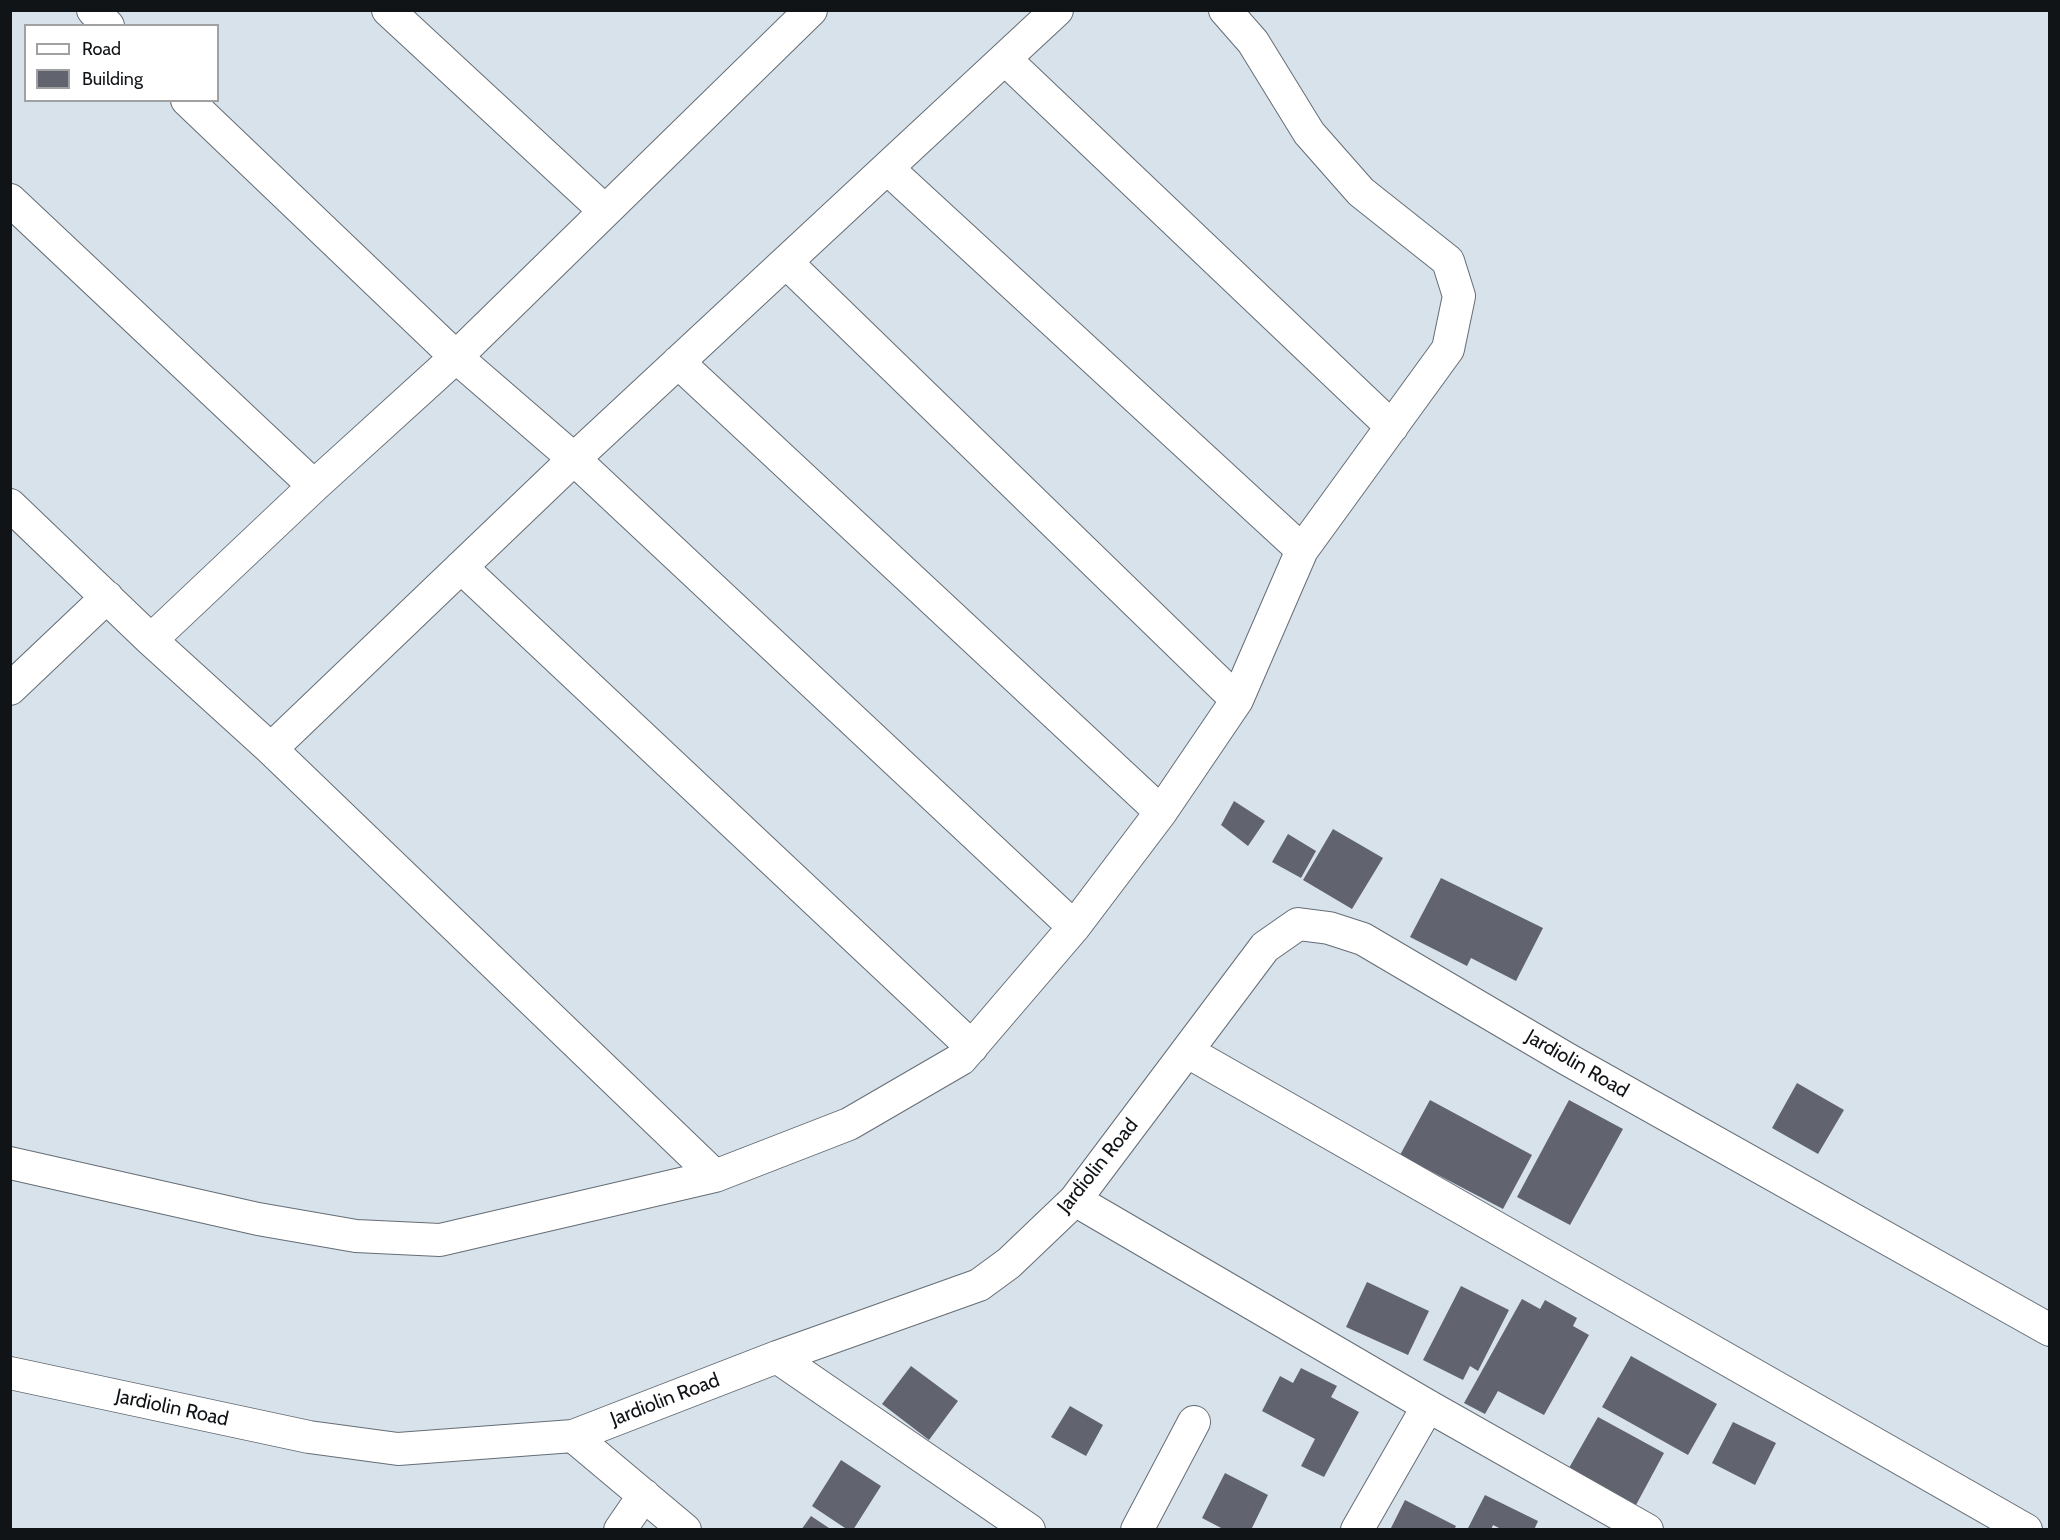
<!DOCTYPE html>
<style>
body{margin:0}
#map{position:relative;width:2060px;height:1540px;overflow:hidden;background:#d8e2eb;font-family:Cabin,sans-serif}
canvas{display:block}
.frame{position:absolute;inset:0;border:12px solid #111417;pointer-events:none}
.legend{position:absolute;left:24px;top:24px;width:195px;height:78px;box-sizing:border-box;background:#fff;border:2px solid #a0a1a2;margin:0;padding:8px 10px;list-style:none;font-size:18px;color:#111417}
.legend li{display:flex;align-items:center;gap:12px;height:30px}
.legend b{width:30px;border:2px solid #a0a1a2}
</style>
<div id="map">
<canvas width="2060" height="1540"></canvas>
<div class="frame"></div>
<ul class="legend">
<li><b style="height:8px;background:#fff"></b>Road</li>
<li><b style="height:16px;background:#61636e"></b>Building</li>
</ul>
</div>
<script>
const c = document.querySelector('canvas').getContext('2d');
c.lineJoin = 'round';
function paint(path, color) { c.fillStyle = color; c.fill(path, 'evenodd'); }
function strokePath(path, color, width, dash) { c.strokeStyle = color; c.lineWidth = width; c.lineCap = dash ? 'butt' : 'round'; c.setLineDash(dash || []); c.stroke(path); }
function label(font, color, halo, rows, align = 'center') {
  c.font = font + ' Cabin,sans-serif'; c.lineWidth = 4.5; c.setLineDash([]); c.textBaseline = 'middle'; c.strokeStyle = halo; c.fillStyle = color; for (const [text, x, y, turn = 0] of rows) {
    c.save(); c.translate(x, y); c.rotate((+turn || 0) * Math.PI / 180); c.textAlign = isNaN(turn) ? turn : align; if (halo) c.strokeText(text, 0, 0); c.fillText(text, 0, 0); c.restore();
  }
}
paint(new Path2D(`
 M 1234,801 L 1265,821 L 1248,846 L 1221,825 Z
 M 1333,829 L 1383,858 L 1352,909 L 1303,880 Z
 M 1288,834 L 1316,851 L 1301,878 L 1272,862 Z
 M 1441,878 L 1543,928 L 1516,981 L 1471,958 L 1467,966 L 1410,937 Z
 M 1797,1083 L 1844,1110 L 1818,1154 L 1772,1128 Z
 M 1430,1100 L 1532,1155 L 1503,1209 L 1400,1155 Z
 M 1569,1100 L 1623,1129 L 1570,1225 L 1517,1197 Z
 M 1367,1282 L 1429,1311 L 1408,1355 L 1346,1327 Z
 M 1461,1286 L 1509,1310 L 1478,1371 L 1470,1366 L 1463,1380 L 1423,1360 Z
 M 1522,1299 L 1540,1309 L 1545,1300 L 1577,1318 L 1573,1326 L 1589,1335 L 1544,1415 L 1498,1391 L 1485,1414 L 1464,1403 Z
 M 1631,1356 L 1717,1404 L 1688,1455 L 1602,1407 Z
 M 911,1366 L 958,1401 L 929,1440 L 882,1404 Z
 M 1301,1368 L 1337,1386 L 1331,1397 L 1359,1412 L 1324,1477 L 1301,1466 L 1315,1439 L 1262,1411 L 1280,1376 L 1293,1383 Z
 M 1070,1406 L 1103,1425 L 1086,1456 L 1051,1437 Z
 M 1598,1417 L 1664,1453 L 1636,1505 L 1569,1468 Z
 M 1733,1422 L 1776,1443 L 1755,1485 L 1712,1463 Z
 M 841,1460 L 881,1486 L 853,1530 L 848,1530 L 812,1506 Z
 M 1225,1473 L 1268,1495 L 1251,1530 L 1225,1530 L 1202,1518 Z
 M 1485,1495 L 1538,1521 L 1534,1530 L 1503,1530 L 1493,1525 L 1491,1530 L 1467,1530 Z
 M 1405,1500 L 1456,1526 L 1454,1530 L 1390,1530 Z
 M 811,1516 L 832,1530 L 801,1530 Z`), '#61636e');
const street = new Path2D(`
 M 93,10 L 108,26
 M 388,10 L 605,211
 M 1005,59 L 1392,427
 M 187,100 L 456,357 L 574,459 L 1074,927
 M 887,168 L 1302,550
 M 10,200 L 314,486
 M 786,262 L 1237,700
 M 678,362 L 1161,812
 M 10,505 L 151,640 L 271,749 L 715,1176
 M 461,567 L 972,1047
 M 151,640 L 314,486 L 456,357 L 811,10
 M 10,689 L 107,597
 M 271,749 L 574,459 L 1057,10
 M 1188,1052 L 2026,1530
 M 10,1163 L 258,1219 L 356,1236 L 440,1240 L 715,1176 L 849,1124 L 961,1059 L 1074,927 L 1161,812 L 1237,700 L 1302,550 L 1448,349 L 1459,296 L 1448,261 L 1361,192 L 1309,133 L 1253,42 L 1225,10
 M 1075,1200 L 1428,1406 L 1647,1530
 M 777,1357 L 1029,1530
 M 10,1373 L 309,1437 L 398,1449 L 573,1436 L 777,1357 L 979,1285 L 1009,1263 L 1075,1200 L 1265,947 L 1298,924 L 1329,928 L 1363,939 L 1567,1059 L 2050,1330
 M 573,1436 L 685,1530
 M 620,1530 L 644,1495
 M 1137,1530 L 1194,1422
 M 1357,1530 L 1428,1406`);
strokePath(street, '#656d75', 34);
strokePath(street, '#fff', 32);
label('20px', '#111417', '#fff', [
 ["Jardiolin Road",1577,1064,30],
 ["Jardiolin Road",1098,1166,-51],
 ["Jardiolin Road",665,1400,-21],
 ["Jardiolin Road",172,1408,12]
]);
</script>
